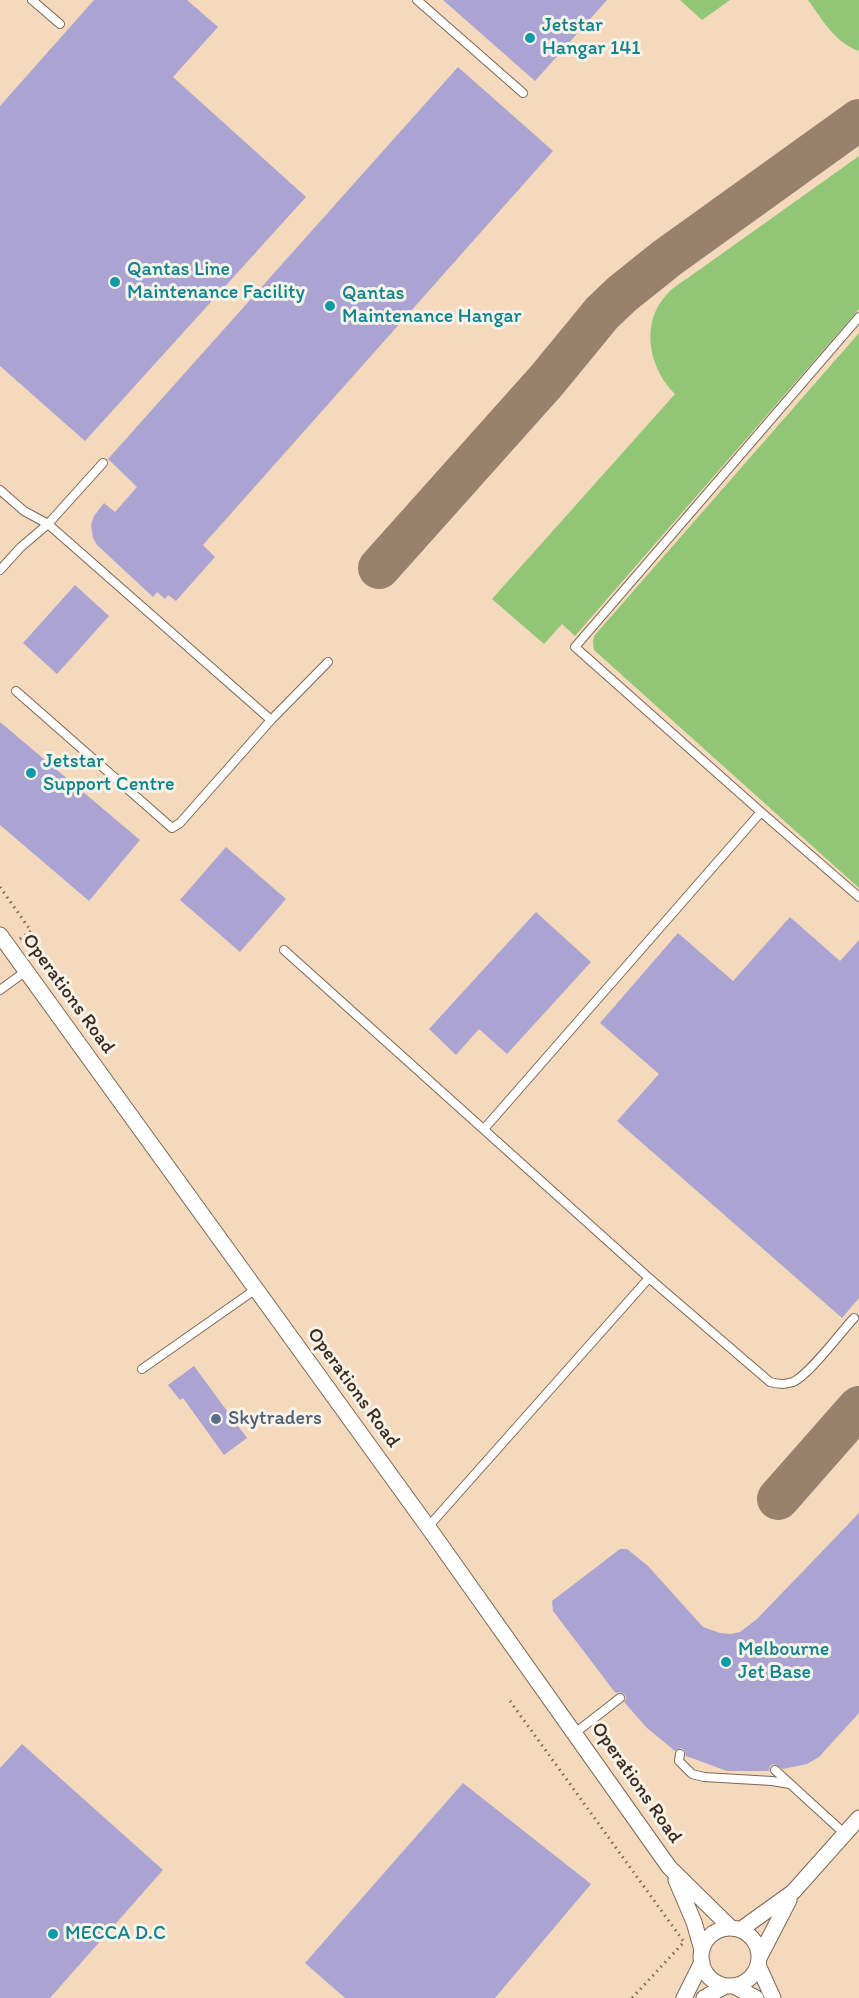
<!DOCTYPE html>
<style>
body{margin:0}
canvas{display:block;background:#f4d9bc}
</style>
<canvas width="859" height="1998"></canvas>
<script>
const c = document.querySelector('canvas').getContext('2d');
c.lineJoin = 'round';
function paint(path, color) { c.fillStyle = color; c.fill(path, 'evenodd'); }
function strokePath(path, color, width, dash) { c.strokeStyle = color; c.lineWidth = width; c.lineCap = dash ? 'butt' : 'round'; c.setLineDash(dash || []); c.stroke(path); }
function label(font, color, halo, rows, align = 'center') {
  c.font = font + ' Itim,sans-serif'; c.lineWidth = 6; c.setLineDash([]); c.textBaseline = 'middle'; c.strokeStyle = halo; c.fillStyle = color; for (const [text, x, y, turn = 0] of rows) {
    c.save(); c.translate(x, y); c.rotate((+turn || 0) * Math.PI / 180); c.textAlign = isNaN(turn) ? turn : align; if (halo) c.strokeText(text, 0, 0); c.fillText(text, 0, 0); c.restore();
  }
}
paint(new Path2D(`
 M 680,0 L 730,0 L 702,20 Z
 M 808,0 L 859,0 L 859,51 C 835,43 822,19 808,0 Z
 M 859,156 L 859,309 L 575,636 L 562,624 L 544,644 L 492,599 L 675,394 C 651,371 640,328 663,299 C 670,289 682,282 692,275 Z
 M 859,333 L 859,888 L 594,650 L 593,642 L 594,636 Z`), '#92c677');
strokePath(new Path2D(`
 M 379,568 L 547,380 L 602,313 L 622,294 L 667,258 L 859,120
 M 778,1499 L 859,1407`), '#98826d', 42);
paint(new Path2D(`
 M 94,0 L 187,0 L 218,27 L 173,77 L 306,197 L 85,441 L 0,366 L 0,106 Z
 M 443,0 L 607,0 L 535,81 Z
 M 458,67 L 553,151 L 203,545 L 215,557 L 176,601 L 168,595 L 165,599 L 157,592 L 153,597 L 97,545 L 93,538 L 91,525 L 94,516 L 104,503 L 115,512 L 137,487 L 108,459 Z
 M 75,585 L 109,616 L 57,674 L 23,643 Z
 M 0,722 L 140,840 L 89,901 L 0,825 Z
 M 226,847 L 286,899 L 240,952 L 180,900 Z
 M 536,912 L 591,962 L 507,1054 L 479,1029 L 456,1055 L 429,1029 Z
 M 790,917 L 840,961 L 859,940 L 859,1298 L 842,1318 L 617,1121 L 659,1074 L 600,1023 L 678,933 L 733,981 Z
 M 194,1366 L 247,1438 L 224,1455 L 183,1398 L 180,1400 L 168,1385 Z
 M 859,1513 L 859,1713 L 819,1757 L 807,1764 L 783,1769 L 774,1764 L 770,1766 L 769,1771 L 727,1771 L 686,1756 L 685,1751 L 681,1748 L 675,1751 L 647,1728 L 624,1702 L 626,1698 L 624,1694 L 620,1692 L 616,1693 L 614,1691 L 553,1611 L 552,1601 L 620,1549 L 627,1549 L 648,1566 L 703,1627 L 720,1633 L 731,1634 L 740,1632 L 757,1619 Z
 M 22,1744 L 163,1870 L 50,1998 L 0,1998 L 0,1768 Z
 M 463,1783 L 591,1884 L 495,1998 L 345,1998 L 305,1963 Z`), '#aba4d3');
const service = new Path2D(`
 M 32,0 L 60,24
 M 417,0 L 523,93
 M 859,317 L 575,647 L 761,812 L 859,897
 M 0,490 L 24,511 L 48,524 L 271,720
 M 0,570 L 21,547 L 48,524 L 103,463
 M 16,691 L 172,828 L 180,823 L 271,720 L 328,662
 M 284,950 L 649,1278 L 770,1382 C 778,1384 784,1385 793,1382 C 809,1375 841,1332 854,1318
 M 0,990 L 26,971
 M 484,1129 L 761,812
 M 142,1369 L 256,1289
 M 428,1527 L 649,1278
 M 575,1733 L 620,1698
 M 680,1754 L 679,1761 L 692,1774 L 704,1777 L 772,1781 L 790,1784
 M 775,1770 L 845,1834`);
const minor = new Path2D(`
 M 0,935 L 428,1527 L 669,1867 L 731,1928
 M 676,1880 L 694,1922 L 702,1950
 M701 1957a29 29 0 1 1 58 0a29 29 0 1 1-58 0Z
 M 740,1930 L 793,1892 L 859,1818
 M 759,1958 L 789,1900
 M 758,1965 L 773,1998
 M 734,1986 L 756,1998
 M 684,1998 L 702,1962
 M 704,1998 L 725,1986`);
strokePath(service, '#7c6755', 10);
strokePath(minor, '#7c6755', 17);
strokePath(new Path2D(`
 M 0,887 L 31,931 L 20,939
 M 510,1701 L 684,1942 L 632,1998`), '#7c6755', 3, [1.5, 4.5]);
strokePath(service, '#fff', 8);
strokePath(minor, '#fff', 15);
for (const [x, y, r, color] of [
 [530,38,6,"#0f9aa8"],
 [115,282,6,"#0f9aa8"],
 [330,306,6,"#0f9aa8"],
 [31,773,6,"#0f9aa8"],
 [216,1419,6,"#5c6f8a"],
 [726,1662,6,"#0f9aa8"],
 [53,1934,6,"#0f9aa8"]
]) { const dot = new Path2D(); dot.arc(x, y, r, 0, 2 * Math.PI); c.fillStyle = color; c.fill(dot); strokePath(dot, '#f7f3e8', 2); }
label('20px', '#0d838f', '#f7f3e8', [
 ["Jetstar",542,26],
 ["Hangar 141",542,49],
 ["Qantas Line",127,270],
 ["Maintenance Facility",127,293],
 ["Qantas",342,294],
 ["Maintenance Hangar",342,317],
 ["Jetstar",43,762],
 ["Support Centre",43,785],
 ["Melbourne",738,1650],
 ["Jet Base",738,1673],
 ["MECCA D.C",65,1934]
], 'left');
label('20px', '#3b2a1e', '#f7f3e8', [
 ["Operations Road",68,994,54],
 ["Operations Road",353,1388,54],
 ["Operations Road",636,1783,55]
]);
label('20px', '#4e5e75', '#f7f3e8', [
 ["Skytraders",228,1419]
], 'left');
</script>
